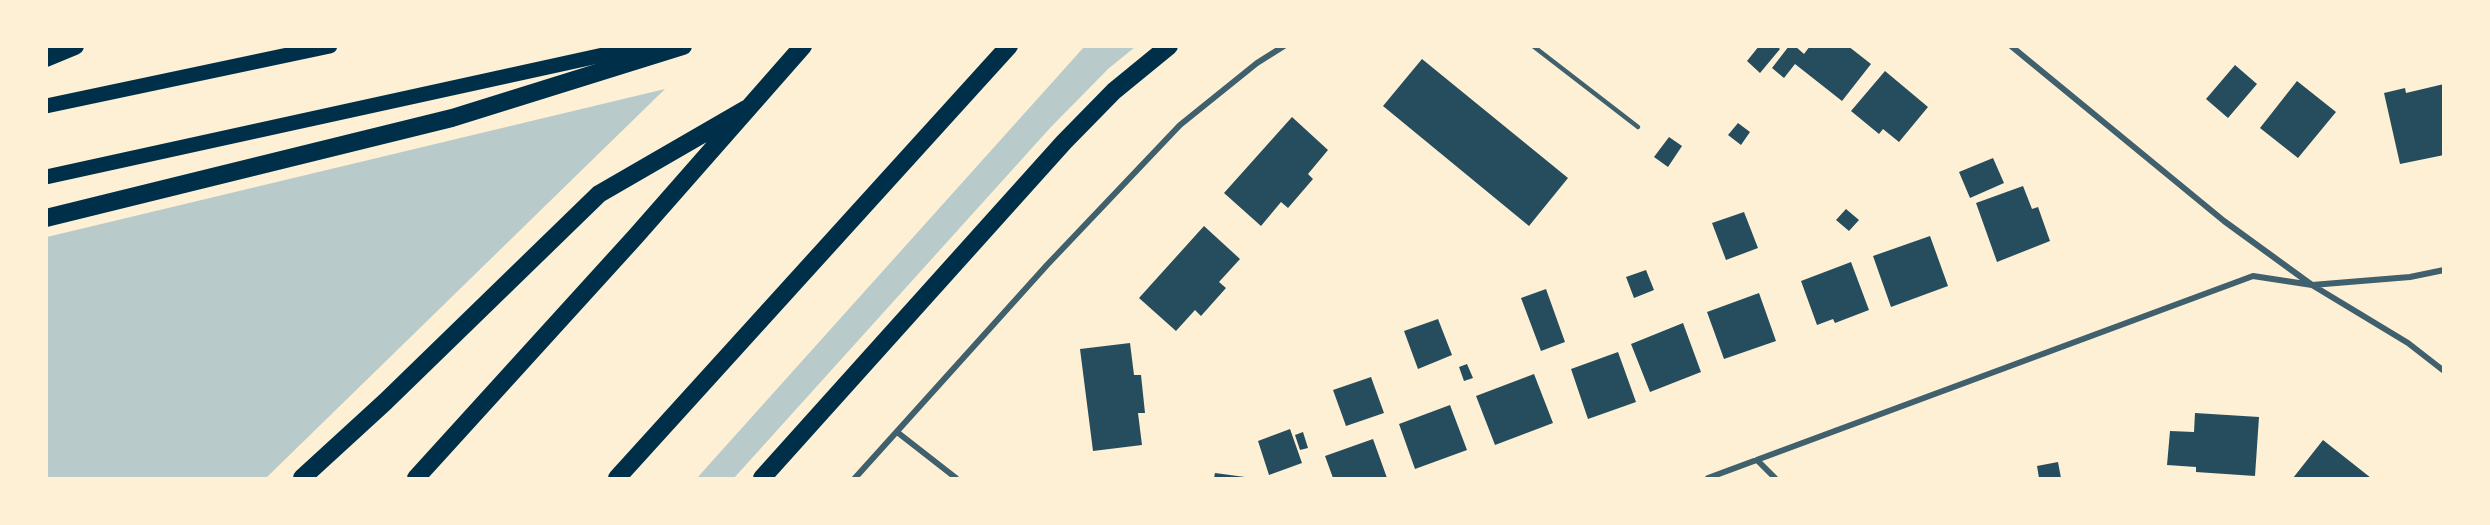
<!DOCTYPE html>
<style>
body{margin:0}
#map{position:relative;width:2490px;height:525px;overflow:hidden;background:#fdf0d5;font-family:Montserrat,sans-serif}
canvas{display:block}
.frame{position:absolute;inset:0;border:48px solid #fdf0d5;pointer-events:none}
</style>
<div id="map">
<canvas width="2490" height="525"></canvas>
<div class="frame"></div>
</div>
<script>
const c = document.querySelector('canvas').getContext('2d');
c.lineJoin = 'round';
function paint(path, color) { c.fillStyle = color; c.fill(path, 'evenodd'); }
function strokePath(path, color, width, dash) { c.strokeStyle = color; c.lineWidth = width; c.lineCap = dash ? 'butt' : 'round'; c.setLineDash(dash || []); c.stroke(path); }
paint(new Path2D(`
 M 1084,47 L 1135,47 L 1108,69 L 1050,128 L 734,478 L 697,478 Z
 M 665,89 L 266,478 L 47,478 L 47,237 Z`), '#b9caca');
paint(new Path2D(`
 M 1759,46 L 1777,46 L 1780,49 L 1760,73 L 1747,61 Z
 M 1789,46 L 1795,46 L 1804,54 L 1810,46 L 1848,46 L 1871,64 L 1842,101 L 1795,64 L 1784,78 L 1772,68 Z
 M 1422,59 L 1568,178 L 1529,226 L 1383,106 Z
 M 2235,65 L 2257,84 L 2228,118 L 2206,99 Z
 M 1885,71 L 1928,107 L 1899,142 L 1883,129 L 1879,134 L 1851,111 Z
 M 2297,81 L 2336,112 L 2298,158 L 2260,128 Z
 M 2444,84 L 2444,155 L 2400,164 L 2384,93 L 2405,88 L 2406,93 Z
 M 1292,117 L 1328,150 L 1308,174 L 1313,179 L 1288,208 L 1281,202 L 1261,226 L 1224,193 Z
 M 1738,123 L 1750,132 L 1741,145 L 1728,135 Z
 M 1669,137 L 1682,146 L 1668,167 L 1654,157 Z
 M 1993,158 L 2004,183 L 1970,198 L 1959,172 Z
 M 2023,186 L 2032,209 L 2038,207 L 2050,241 L 1997,262 L 1976,203 Z
 M 1846,209 L 1859,220 L 1849,231 L 1836,220 Z
 M 1744,212 L 1758,248 L 1726,260 L 1712,223 Z
 M 1204,226 L 1240,259 L 1219,282 L 1226,288 L 1201,316 L 1195,310 L 1176,331 L 1139,298 Z
 M 1930,236 L 1948,286 L 1891,307 L 1873,256 Z
 M 1851,262 L 1869,310 L 1835,323 L 1833,319 L 1817,325 L 1801,281 Z
 M 1646,270 L 1654,290 L 1634,298 L 1626,277 Z
 M 1546,289 L 1565,342 L 1541,351 L 1521,298 Z
 M 1759,293 L 1776,341 L 1724,359 L 1707,312 Z
 M 1438,319 L 1452,355 L 1418,369 L 1404,331 Z
 M 1683,323 L 1701,372 L 1650,392 L 1631,344 Z
 M 1130,343 L 1134,375 L 1141,375 L 1145,413 L 1138,413 L 1142,445 L 1093,451 L 1080,349 Z
 M 1618,352 L 1636,402 L 1588,419 L 1571,369 Z
 M 1467,364 L 1473,378 L 1464,381 L 1459,367 Z
 M 1534,374 L 1553,423 L 1495,445 L 1476,396 Z
 M 1371,377 L 1384,413 L 1346,426 L 1333,390 Z
 M 1450,405 L 1467,450 L 1415,469 L 1399,424 Z
 M 2195,413 L 2259,417 L 2255,476 L 2196,472 L 2196,467 L 2167,465 L 2170,431 L 2194,432 Z
 M 1290,429 L 1302,463 L 1269,475 L 1258,441 Z
 M 1303,432 L 1308,448 L 1300,450 L 1295,435 Z
 M 1373,439 L 1387,478 L 1333,478 L 1325,456 Z
 M 2323,440 L 2371,478 L 2293,478 Z
 M 2058,462 L 2061,478 L 2039,478 L 2037,466 Z
 M 1215,473 L 1245,477 L 1245,478 L 1214,478 Z`), '#264d5e');
strokePath(new Path2D(`
 M 1533,46 L 1638,127`), '#3f606c', 4.5);
strokePath(new Path2D(`
 M 2011,46 L 2224,221 L 2312,285 L 2408,343 L 2444,371
 M 897,432 L 956,478
 M 1757,460 L 1775,478
 M 855,478 L 1047,265 L 1180,125 L 1257,63 L 1284,46
 M 1708,478 L 2253,276 L 2312,285 L 2410,277 L 2444,270`), '#3f606c', 6);
strokePath(new Path2D(`
 M 46,106 L 330,46
 M 46,177 L 644,46`), '#003049', 15);
strokePath(new Path2D(`
 M 46,58 L 75,46
 M 46,218 L 452,118 L 683,46
 M 302,478 L 385,402 L 599,194 L 746,109
 M 416,478 L 636,236 L 803,46
 M 617,478 L 1009,46
 M 762,478 L 1064,142 L 1114,91 L 1169,46`), '#003049', 18);
</script>
